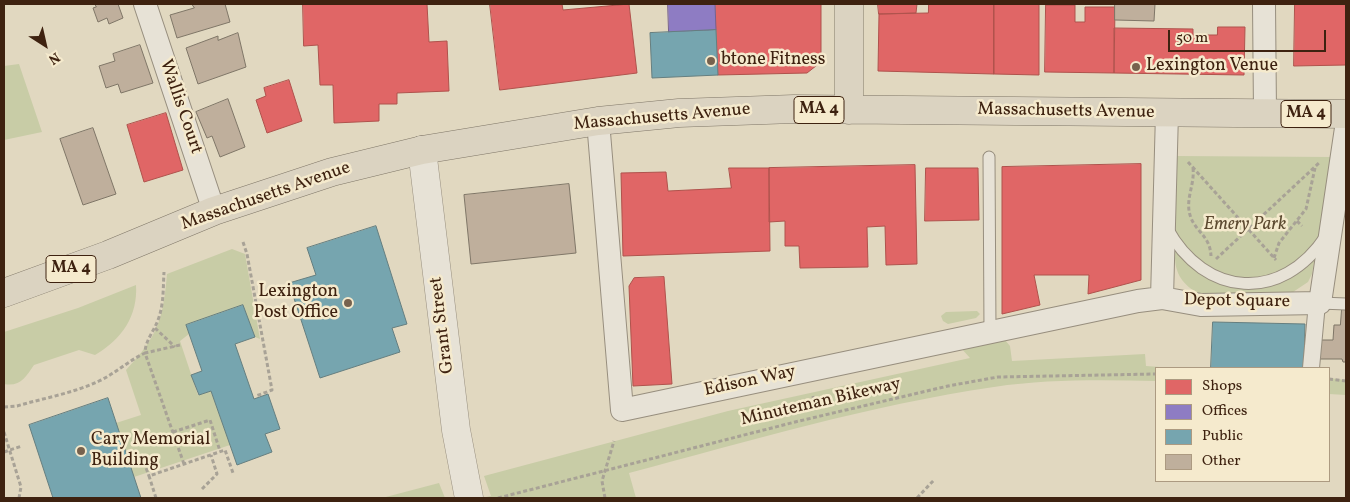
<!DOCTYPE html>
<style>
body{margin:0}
#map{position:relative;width:1350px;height:502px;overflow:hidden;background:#e1d8c0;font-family:Vollkorn,serif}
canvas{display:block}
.frame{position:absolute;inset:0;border:5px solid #3e2210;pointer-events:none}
.legend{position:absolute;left:1155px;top:367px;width:175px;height:115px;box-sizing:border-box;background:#f5eacd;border:1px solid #ac9a81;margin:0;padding:6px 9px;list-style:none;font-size:15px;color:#3e2210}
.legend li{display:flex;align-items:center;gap:10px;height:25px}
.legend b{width:25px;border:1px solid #ac9a81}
.north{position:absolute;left:20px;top:20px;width:50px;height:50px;-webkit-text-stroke:4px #f5eacd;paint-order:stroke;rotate:145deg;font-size:14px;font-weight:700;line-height:20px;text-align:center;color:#3e2210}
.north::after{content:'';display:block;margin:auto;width:18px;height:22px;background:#3e2210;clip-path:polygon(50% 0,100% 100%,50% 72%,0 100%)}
.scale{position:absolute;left:1168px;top:30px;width:158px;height:22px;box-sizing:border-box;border:2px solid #3e2210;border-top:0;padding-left:6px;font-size:15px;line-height:18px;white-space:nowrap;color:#3e2210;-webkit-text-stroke:4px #f5eacd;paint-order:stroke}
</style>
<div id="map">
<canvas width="1350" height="502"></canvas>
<div class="frame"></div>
<ul class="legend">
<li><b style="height:14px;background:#e06666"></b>Shops</li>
<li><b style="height:14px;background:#8e7cc3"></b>Offices</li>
<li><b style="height:14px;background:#76a5af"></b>Public</li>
<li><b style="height:14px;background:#bfaf9c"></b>Other</li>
</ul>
<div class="north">N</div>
<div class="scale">50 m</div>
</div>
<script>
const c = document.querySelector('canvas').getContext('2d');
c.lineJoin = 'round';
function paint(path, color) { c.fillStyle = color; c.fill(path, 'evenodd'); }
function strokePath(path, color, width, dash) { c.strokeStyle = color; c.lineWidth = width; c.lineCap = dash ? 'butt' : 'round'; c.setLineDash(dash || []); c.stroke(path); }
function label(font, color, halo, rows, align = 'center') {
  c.font = font + ' Vollkorn,serif'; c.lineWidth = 5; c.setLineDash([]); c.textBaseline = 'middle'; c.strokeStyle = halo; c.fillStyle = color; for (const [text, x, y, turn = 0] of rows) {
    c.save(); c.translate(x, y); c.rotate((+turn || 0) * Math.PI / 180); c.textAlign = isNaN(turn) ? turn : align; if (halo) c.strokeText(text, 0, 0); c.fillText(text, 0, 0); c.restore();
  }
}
paint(new Path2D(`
 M 19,64 L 42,132 L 4,140 L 4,66 Z
 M 1176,156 L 1332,157 L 1312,274 L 1308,282 L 1290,294 L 1201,295 C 1186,287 1176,277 1175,259 Z
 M 232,249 L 245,254 L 260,339 L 255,337 L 243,305 L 186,325 L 189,334 L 180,341 L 198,395 L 211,391 L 230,445 L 134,477 L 116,423 L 141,415 L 126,370 C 158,336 163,320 167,274 Z
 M 136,285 C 138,316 122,339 95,355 L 79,350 L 34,365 C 26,377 20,387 4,384 L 4,332 L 78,308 Z
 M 977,311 L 980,314 L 976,318 L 948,324 L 943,321 L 941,316 L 946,312 Z
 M 1005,340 L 1010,346 L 1012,361 L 1145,354 L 1146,366 L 1174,368 L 1156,368 L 1156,381 C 1102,380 1047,379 994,387 C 870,405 750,441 629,473 L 636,498 L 481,498 L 491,496 L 484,476 L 728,411 L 970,358 L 961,348 Z
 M 1329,378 L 1346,380 L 1346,395 L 1329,394 Z
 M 439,483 L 445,498 L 382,498 Z`), '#c8cca6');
const shops = new Path2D(`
 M 303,4 L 427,4 L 429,42 L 447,41 L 449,91 L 397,93 L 397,104 L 379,104 L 379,121 L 334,123 L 333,85 L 320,85 L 318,45 L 304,46 Z
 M 490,4 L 562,4 L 563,10 L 629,4 L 637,73 L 500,90 Z
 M 715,4 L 821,4 L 821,62 L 807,73 L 718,75 Z
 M 878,4 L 917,4 L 916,13 L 879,14 Z
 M 929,4 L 994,4 L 994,74 L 878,71 L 879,14 L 928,13 Z
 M 994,4 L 1039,4 L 1039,75 L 994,74 Z
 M 1295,4 L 1346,4 L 1346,65 L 1294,66 Z
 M 1046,5 L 1075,5 L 1075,22 L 1085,22 L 1085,7 L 1115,7 L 1114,73 L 1045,72 Z
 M 1218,27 L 1245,27 L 1244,75 L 1114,73 L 1114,28 L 1193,29 L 1193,35 L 1217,35 Z
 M 289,80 L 302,121 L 267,133 L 256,100 L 266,96 L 264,88 Z
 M 166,113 L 183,170 L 144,182 L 127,125 Z
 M 1141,164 L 1141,280 L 1088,294 L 1089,275 L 1034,275 L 1040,305 L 1002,314 L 1002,167 Z
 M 915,165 L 917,264 L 886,265 L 885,226 L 867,227 L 868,267 L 800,268 L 799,246 L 785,246 L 785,221 L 769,222 L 769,168 Z
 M 729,168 L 769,168 L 770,251 L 623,256 L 621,173 L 666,172 L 668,191 L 731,188 Z
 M 926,168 L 978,168 L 979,220 L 925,221 Z
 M 664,277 L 672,384 L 633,386 L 629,286 L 634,278 Z`);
paint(shops, '#e06666');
strokePath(shops, '#af524c', 1);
const offices = new Path2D(`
 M 668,4 L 715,4 L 716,30 L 669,33 Z`);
paint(offices, '#8e7cc3');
strokePath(offices, '#76618d', 1);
const public = new Path2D(`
 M 716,30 L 718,75 L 652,78 L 650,33 Z
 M 376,226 L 407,324 L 392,328 L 400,352 L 320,378 L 289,283 L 316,275 L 307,248 Z
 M 243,305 L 255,337 L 235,344 L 254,399 L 268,394 L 280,429 L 265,434 L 272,452 L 237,465 L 211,391 L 199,395 L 191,375 L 202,371 L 186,325 Z
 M 1213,322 L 1305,324 L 1304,368 L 1211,368 Z
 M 108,398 L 141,498 L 53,498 L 29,425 Z`);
paint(public, '#76a5af');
strokePath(public, '#657e7f', 1);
const building = new Path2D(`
 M 95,4 L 118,4 L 123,18 L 109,24 L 107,18 L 98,22 L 93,8 L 96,7 Z
 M 192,4 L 225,4 L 230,22 L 177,38 L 170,15 L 194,8 Z
 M 1115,4 L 1155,4 L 1154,21 L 1115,20 Z
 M 238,33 L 246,67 L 198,84 L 186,48 L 218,36 L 218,40 Z
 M 140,45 L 153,83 L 121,93 L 118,84 L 106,88 L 99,66 L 115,61 L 113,54 Z
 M 228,99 L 245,147 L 220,157 L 212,136 L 207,138 L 196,112 Z
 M 93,128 L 116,194 L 83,205 L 60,139 Z
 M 569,184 L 576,253 L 471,264 L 464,195 Z
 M 1342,309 L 1346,310 L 1346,362 L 1343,362 L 1342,359 L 1319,359 L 1319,340 L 1333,340 L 1334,325 L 1340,325 Z`);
paint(building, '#bfaf9c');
strokePath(building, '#7f7667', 1);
const service = new Path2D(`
 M 989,157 L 990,331
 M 1167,228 C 1205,298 1282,303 1326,236
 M 1320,303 L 1346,304`);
const pedestrian = new Path2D(`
 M 1311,368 L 1317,303`);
const minor = new Path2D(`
 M 145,4 L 214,211
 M 1264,4 L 1265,113
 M 598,121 L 622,410 L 1138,301 L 1162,298 L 1201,305 L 1320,303 L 1346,128
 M 1162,298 L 1167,113`);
const tertiary = new Path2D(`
 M 422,150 L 456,430 L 469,498`);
const primary = new Path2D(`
 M 849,4 L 849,110
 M 4,293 L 108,255 L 214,211 L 332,172 L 422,150 L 598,121 L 679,113 L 794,109 L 1346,114`);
strokePath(service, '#978e7e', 13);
strokePath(pedestrian, '#978e7e', 18);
strokePath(minor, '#978e7e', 24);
strokePath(tertiary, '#978e7e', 29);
strokePath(primary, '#7f7667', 29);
strokePath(new Path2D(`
 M 1188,162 L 1276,260
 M 1193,168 C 1195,186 1184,200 1191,218 C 1197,233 1210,236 1211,256
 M 1297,221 L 1302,226
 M 243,242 L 247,254 L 272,390 L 256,396
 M 1274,258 L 1279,243 L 1306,209 L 1315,168
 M 1216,259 L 1319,163
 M 155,328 L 175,347
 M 180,345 L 145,353 L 184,464
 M 1329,379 L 1346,381
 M 813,396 L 815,409
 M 4,407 L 17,406 C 44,398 74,393 99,381 C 116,373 128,361 145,353 C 145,341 154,331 158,320 C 164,304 163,288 164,272
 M 4,432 L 21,487 L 19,498
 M 173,432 L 210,420 L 220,451
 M 4,452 L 22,446
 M 144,462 L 149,476
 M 202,489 L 217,474 L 211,455
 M 156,498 L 149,476 L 225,450 L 233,473
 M 498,498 L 795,422 L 948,386 L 998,377 L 1156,374
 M 605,498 L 602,481 L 614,441
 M 917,498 L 934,480`), '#a8a296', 3, [4, 2.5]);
strokePath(service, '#e7e2d6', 11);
strokePath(pedestrian, '#e7e2d6', 16);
strokePath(minor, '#e7e2d6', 22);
strokePath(tertiary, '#e7e2d6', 28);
strokePath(primary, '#dbd3c1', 28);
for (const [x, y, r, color] of [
 [711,61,5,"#77624e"],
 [1136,67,5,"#77624e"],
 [348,303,5,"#77624e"],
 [81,451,5,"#77624e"]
]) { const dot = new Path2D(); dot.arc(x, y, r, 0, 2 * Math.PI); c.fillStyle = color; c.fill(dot); strokePath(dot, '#f5eacd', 2); }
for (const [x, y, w] of [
 [819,110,50],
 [1306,114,50],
 [71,269,50]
]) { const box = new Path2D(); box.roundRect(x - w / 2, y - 13.5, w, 27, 4); c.fillStyle = '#f5eacd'; c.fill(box); strokePath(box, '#3e2210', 1); }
label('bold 16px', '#3e2210', null, [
 ["MA 4",819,110],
 ["MA 4",1306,114],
 ["MA 4",71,269]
]);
label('18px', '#3e2210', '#f5eacd', [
 ["btone Fitness",721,61],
 ["Lexington Venue",1146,67],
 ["Lexington",338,293,"right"],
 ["Post Office",338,314,"right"],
 ["Cary Memorial",91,441],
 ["Building",91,462]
], 'left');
label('18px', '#3e2210', '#f5eacd', [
 ["Wallis Court",180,107,71],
 ["Massachusetts Avenue",1066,112,1],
 ["Massachusetts Avenue",662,118,-5],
 ["Massachusetts Avenue",266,197,-19],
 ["Depot Square",1237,302,1],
 ["Grant Street",443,325,-97],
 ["Edison Way",750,382,-12],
 ["Minuteman Bikeway",821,403,-13]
]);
label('italic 18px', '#5c4a30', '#f5eacd', [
 ["Emery Park",1245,226]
]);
</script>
